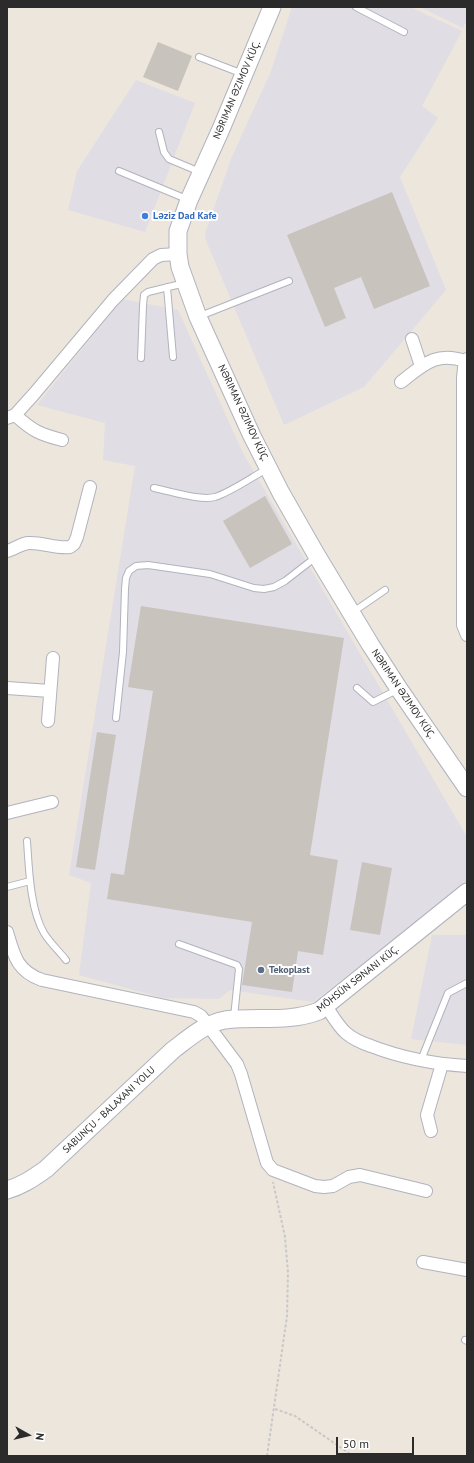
<!DOCTYPE html>
<meta charset="utf-8">
<style>
body{margin:0}
#map{position:relative;width:474px;height:1463px;overflow:hidden;background:#ede6dd;font-family:"PT Sans",sans-serif}
canvas{display:block}
.frame{position:absolute;inset:0;border:8px solid #2b2b2b;pointer-events:none}
.north{position:absolute;left:8px;top:1415px;width:40px;height:40px;-webkit-text-stroke:3px #fff;paint-order:stroke;rotate:98deg;font-size:11px;font-weight:700;line-height:16px;text-align:center;color:#2b2b2b}
.north::after{content:'';display:block;margin:auto;width:14px;height:18px;background:#2b2b2b;clip-path:polygon(50% 0,100% 100%,50% 72%,0 100%)}
.scale{position:absolute;left:336px;top:1437px;width:78px;height:18px;box-sizing:border-box;border:2px solid #2b2b2b;border-top:0;padding-left:5px;font-size:12px;line-height:14px;white-space:nowrap;color:#2b2b2b;-webkit-text-stroke:3px #fff;paint-order:stroke}
</style>
<div id="map">
<canvas width="474" height="1463"></canvas>
<div class="frame"></div>
<div class="north">N</div>
<div class="scale">50 m</div>
</div>
<script>
const c = document.querySelector('canvas').getContext('2d');
c.lineJoin = 'round';
function paint(path, color) { c.fillStyle = color; c.fill(path, 'evenodd'); }
function strokePath(path, color, width, dash) { c.strokeStyle = color; c.lineWidth = width; c.lineCap = dash ? 'butt' : 'round'; c.setLineDash(dash || []); c.stroke(path); }
function label(font, color, halo, rows, align = 'center') {
  c.font = font + ' "PT Sans",sans-serif'; c.lineWidth = 4; c.setLineDash([]); c.textBaseline = 'middle'; c.strokeStyle = halo; c.fillStyle = color; for (const [text, x, y, turn = 0] of rows) {
    c.save(); c.translate(x, y); c.rotate((+turn || 0) * Math.PI / 180); c.textAlign = isNaN(turn) ? turn : align; if (halo) c.strokeText(text, 0, 0); c.fillText(text, 0, 0); c.restore();
  }
}
paint(new Path2D(`
 M 292,7 L 410,7 L 462,31 L 422,106 L 438,118 L 400,177 L 446,290 L 364,387 L 284,425 L 205,238 L 206,231 L 231,159 L 271,71 Z
 M 420,7 L 467,7 L 467,20 L 463,28 Z
 M 136,80 L 195,103 L 145,232 L 68,210 L 77,171 Z
 M 122,299 L 178,310 L 243,453 L 467,837 L 467,882 L 313,1002 L 230,990 L 219,999 L 163,998 L 79,975 L 91,883 L 69,875 L 135,466 L 103,460 L 105,423 L 37,405 Z
 M 432,935 L 467,935 L 467,1045 L 411,1039 Z`), '#e0dde5');
paint(new Path2D(`
 M 158,42 L 192,56 L 178,91 L 143,77 Z
 M 392,192 L 430,286 L 374,309 L 361,277 L 334,288 L 346,318 L 325,327 L 287,235 Z
 M 265,496 L 292,544 L 250,568 L 223,521 Z
 M 141,606 L 344,638 L 310,855 L 338,860 L 323,955 L 298,951 L 292,992 L 242,985 L 252,922 L 107,899 L 111,873 L 124,875 L 153,691 L 128,687 Z
 M 97,732 L 116,735 L 95,870 L 76,867 Z
 M 362,862 L 392,868 L 380,935 L 350,930 Z`), '#c8c3bc');
const lane = new Path2D(`
 M 356,7 L 404,32
 M 199,57 L 243,74
 M 159,132 L 164,152 L 169,159 L 200,172
 M 119,171 L 189,200
 M 167,287 L 173,357
 M 200,316 L 289,281
 M 141,358 L 143,306 L 144,295 L 148,292 L 185,283
 M 154,488 C 170,491 200,501 215,497 C 231,492 252,477 267,469
 M 353,612 L 385,590
 M 357,688 L 373,702 L 397,690
 M 116,718 L 123,652 L 125,589 L 126,578 L 129,571 L 136,566 L 148,565 L 210,574 L 254,588 L 264,589 L 274,587 L 285,581 L 316,557
 M 27,841 C 29,869 30,909 44,933 C 50,943 59,951 66,960
 M 7,887 L 30,881
 M 179,944 L 237,965 L 239,969 L 234,1017
 M 421,1060 L 448,993 L 467,983
 M 465,1340 L 467,1341`);
const street = new Path2D(`
 M 412,339 L 421,366
 M 467,359 L 464,368 L 463,378 L 463,625 L 467,635
 M 401,382 C 423,365 436,351 465,361
 M 15,415 C 33,431 39,434 62,440
 M 7,418 L 15,415 L 34,394 L 113,300 L 153,259 L 161,255 L 178,254
 M 7,551 C 14,549 21,544 28,543 C 42,542 56,549 70,547 L 74,544 L 77,537 L 90,487
 M 7,688 L 50,691
 M 48,721 L 53,658
 M 7,813 L 52,802
 M 7,932 C 14,956 17,971 42,980 L 194,1012 L 201,1016 L 237,1064 L 241,1074 L 267,1163 L 273,1170 L 315,1186 L 324,1187 L 333,1186 L 349,1177 L 360,1175 L 426,1191
 M 326,1006 C 332,1015 338,1026 346,1033 C 353,1039 362,1043 371,1046 C 402,1058 434,1064 467,1066
 M 431,1131 L 427,1115 L 442,1064
 M 423,1262 L 467,1270`);
const secondary = new Path2D(`
 M 272,7 L 221,129 L 189,200 L 178,231 L 178,254 L 180,267 L 198,317 L 252,436 L 281,493 L 317,556 L 370,644 L 399,689 L 467,788
 M 7,1190 C 22,1186 33,1178 46,1169 L 173,1050 C 189,1038 204,1024 225,1020 C 257,1016 288,1023 319,1011 L 467,892`);
strokePath(lane, '#b1b3be', 8);
strokePath(street, '#b1b3be', 14);
strokePath(secondary, '#b1b3be', 19);
strokePath(new Path2D(`
 M 275,1409 L 295,1416 L 353,1456
 M 267,1456 L 287,1316 L 288,1273 L 285,1237 L 273,1182`), '#c8c8c8', 2, [3, 2]);
strokePath(lane, '#fff', 6);
strokePath(street, '#fff', 12);
strokePath(secondary, '#fff', 17);
for (const [x, y, r, color] of [
 [145,216,4,"#3f7fe0"],
 [261,970,4,"#5c6f8a"]
]) { const dot = new Path2D(); dot.arc(x, y, r, 0, 2 * Math.PI); c.fillStyle = color; c.fill(dot); strokePath(dot, '#fff', 1.5); }
label('10px', '#2b2b2b', '#fff', [
 ["NƏRIMAN ƏZIMOV KÜÇ.",237,90,-67],
 ["NƏRIMAN ƏZIMOV KÜÇ.",243,413,65],
 ["NƏRIMAN ƏZIMOV KÜÇ.",403,694,56],
 ["MÖHSÜN SƏNANI KÜÇ.",358,979,-38],
 ["SABUNÇU - BALAXANI YOLU",109,1110,-43]
]);
label('bold 10px', '#366cbe', '#fff', [
 ["Ləziz Dad Kafe",153,216]
], 'left');
label('bold 10px', '#4e5e75', '#fff', [
 ["Tekoplast",269,970]
], 'left');
</script>
